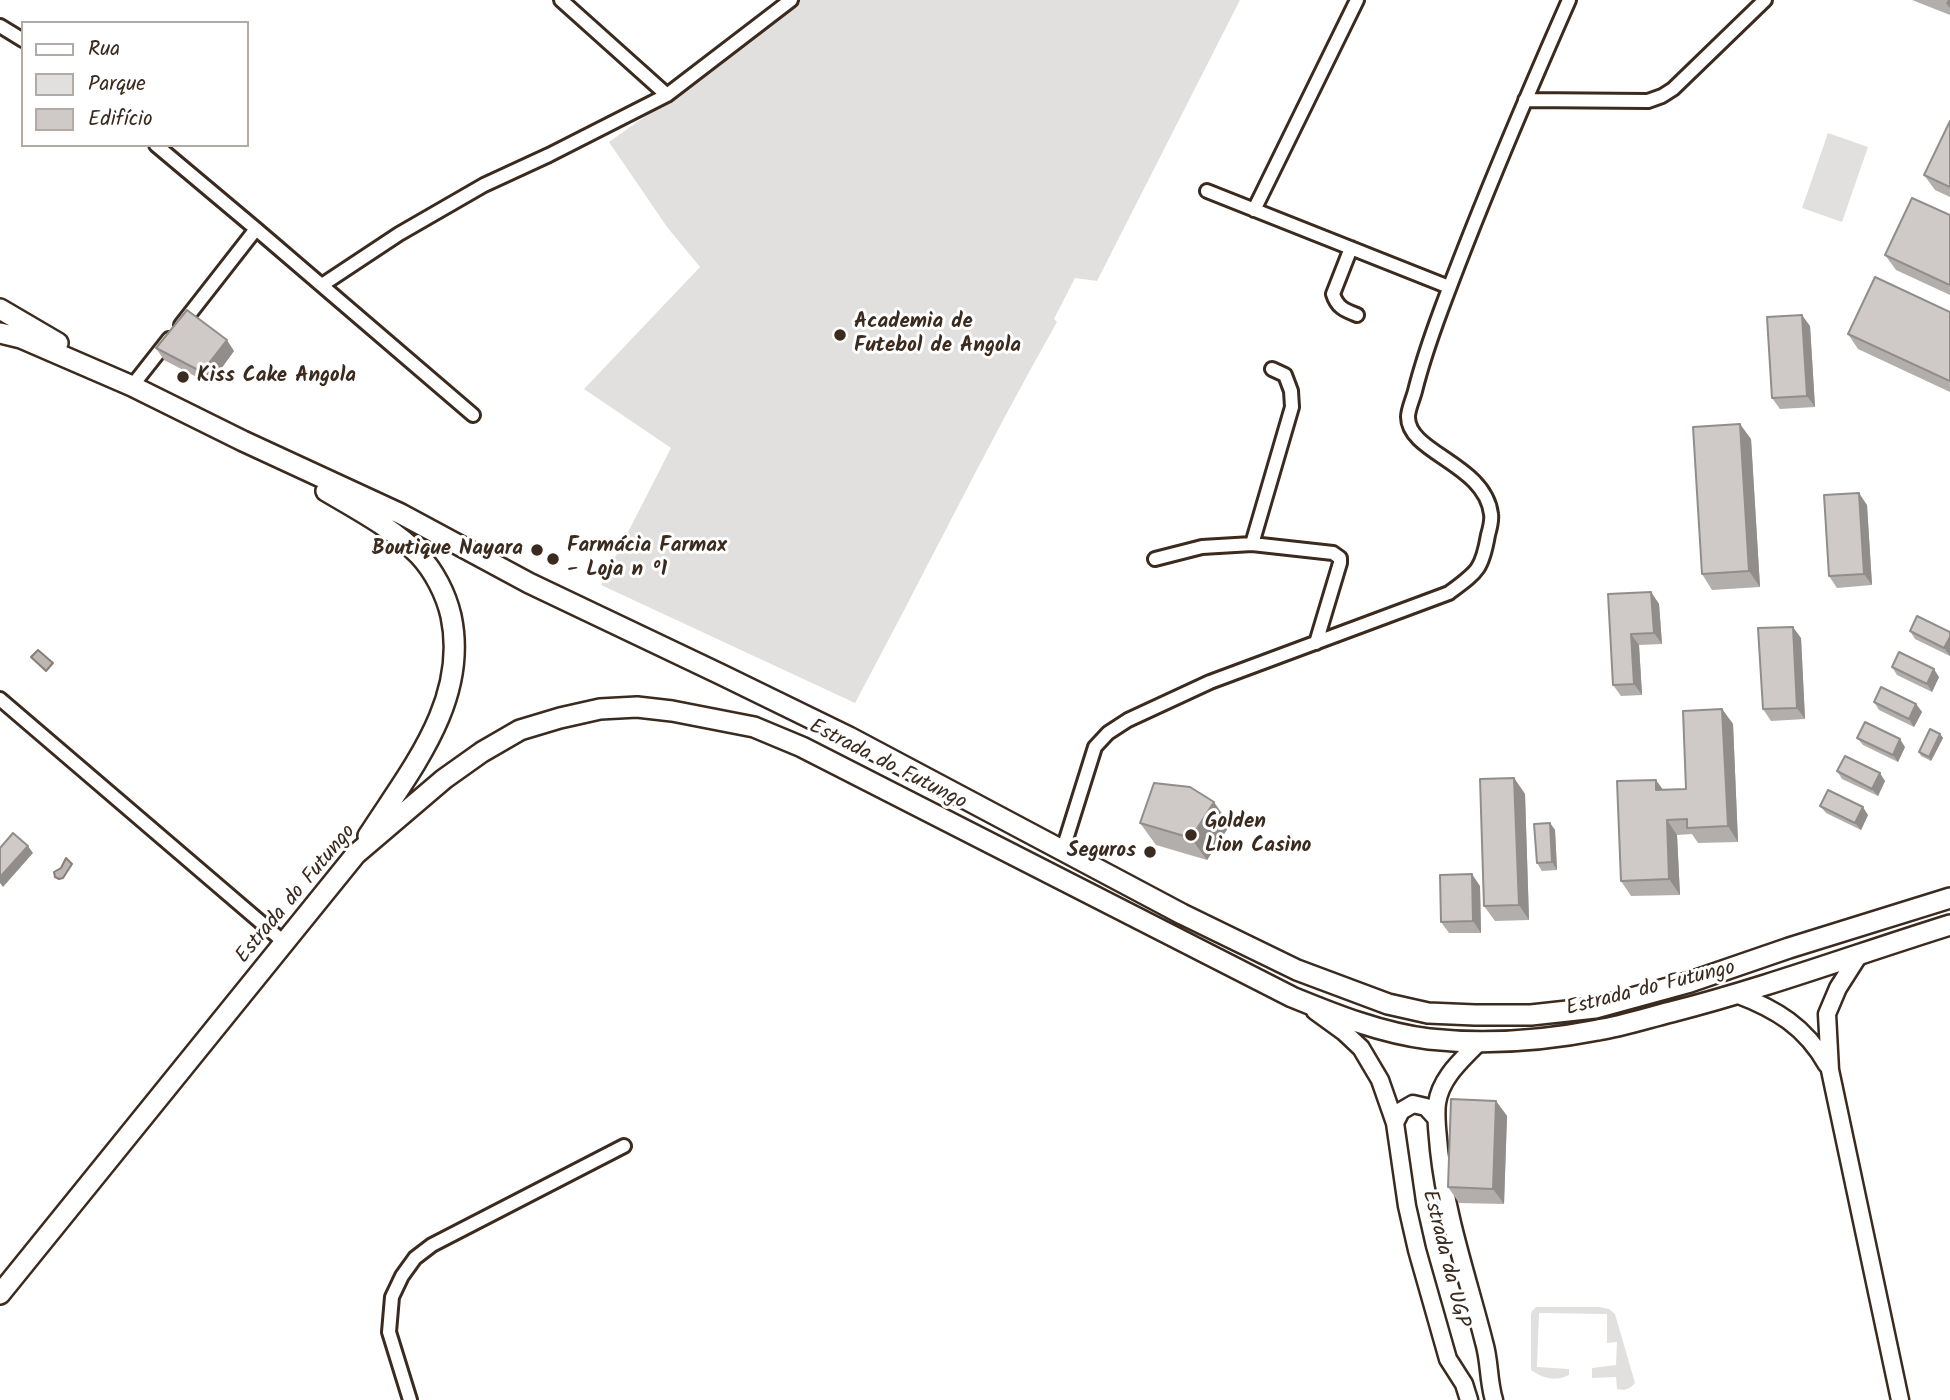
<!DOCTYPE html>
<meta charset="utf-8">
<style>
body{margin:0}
#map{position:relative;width:1950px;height:1400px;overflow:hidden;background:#fff;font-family:Kalam,sans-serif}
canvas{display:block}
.legend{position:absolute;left:21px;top:21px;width:228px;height:126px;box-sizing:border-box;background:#fff;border:2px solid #b1aaa5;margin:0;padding:9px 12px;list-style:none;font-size:21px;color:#3b2a1e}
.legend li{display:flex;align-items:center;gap:14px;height:35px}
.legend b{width:35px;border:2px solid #b1aaa5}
</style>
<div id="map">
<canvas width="1950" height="1400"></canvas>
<ul class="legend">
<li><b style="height:9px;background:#fff"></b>Rua</li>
<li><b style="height:19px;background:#e2e0de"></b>Parque</li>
<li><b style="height:19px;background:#cfcac7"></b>Edifício</li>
</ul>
</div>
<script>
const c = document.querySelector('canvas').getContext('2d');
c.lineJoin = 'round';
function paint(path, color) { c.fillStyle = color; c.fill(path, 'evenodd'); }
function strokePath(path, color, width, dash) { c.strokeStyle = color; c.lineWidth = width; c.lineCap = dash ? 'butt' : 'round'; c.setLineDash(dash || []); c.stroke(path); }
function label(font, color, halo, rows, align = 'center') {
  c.font = font + ' Kalam,sans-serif'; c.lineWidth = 6; c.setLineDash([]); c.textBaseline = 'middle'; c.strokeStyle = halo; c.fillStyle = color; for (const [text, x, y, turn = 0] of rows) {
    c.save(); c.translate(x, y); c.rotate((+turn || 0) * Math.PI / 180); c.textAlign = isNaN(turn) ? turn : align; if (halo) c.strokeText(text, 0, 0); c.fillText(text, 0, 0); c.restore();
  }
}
paint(new Path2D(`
 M 799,0 L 1240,0 L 1097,281 L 1075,278 L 1054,319 L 1057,322 C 986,447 923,577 855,703 L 601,585 L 671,448 L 584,389 L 700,267 L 667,227 L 609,142 L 705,74 Z
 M 1828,133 L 1868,147 L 1842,222 L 1802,208 Z
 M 1536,1307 L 1599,1307 L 1609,1309 L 1615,1314 L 1635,1383 C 1630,1389 1625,1391 1617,1389 L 1616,1377 L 1592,1378 L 1592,1368 L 1616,1365 L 1617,1342 L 1607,1343 L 1607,1314 L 1539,1313 L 1537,1367 L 1569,1369 L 1569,1375 C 1555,1382 1542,1378 1531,1370 L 1531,1315 L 1532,1311 Z`), '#e2e0de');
const water = new Path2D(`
 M 38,650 L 53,663 L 46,671 L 31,657 Z
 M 66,858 L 72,864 L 63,878 L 59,879 L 55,877 L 54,872 L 61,868 Z`);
paint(water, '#bcb6b3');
strokePath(water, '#887e77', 2);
const minor = new Path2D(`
 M 561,0 L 667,95
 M 0,26 L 23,40
 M 1525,100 L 1648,101 L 1662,96 L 1673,89 L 1765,0
 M 156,145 L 256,229 L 473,415
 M 1207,191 L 1449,287
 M 1254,210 L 1357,0
 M 1351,248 L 1333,294 C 1337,307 1344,310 1357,315
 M 322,285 L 399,234 L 484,185 L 549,155 L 667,95 L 791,0
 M 181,325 L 256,229
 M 132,386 L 169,339
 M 1252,544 L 1292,407 L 1291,391 L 1285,375 L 1272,369
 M 1155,559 L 1202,547 L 1252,544 L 1333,553 L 1340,558 L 1340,563 L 1316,643
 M 0,699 L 285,943
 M 1063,849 L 1095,747 L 1108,733 L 1128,720 L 1210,682 L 1449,593 C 1477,572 1482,570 1488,535 C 1490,528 1492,520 1491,514 C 1485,464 1408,453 1408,417 C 1408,409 1413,399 1415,391 C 1422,363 1431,337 1441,310 C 1480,205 1524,102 1569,0
 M 410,1400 L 389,1332 L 392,1297 L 402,1276 L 415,1258 L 432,1245 L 624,1146`);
const tertiary = new Path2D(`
 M 1859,955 L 1838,988 L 1827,1014 L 1830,1070 L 1900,1400
 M 1736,994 C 1776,1009 1806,1027 1827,1065
 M 1315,1011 L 1344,1032 L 1361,1048 L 1380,1080 L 1395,1123 L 1407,1206 L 1417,1250 L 1448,1359 L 1464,1384 L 1469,1400
 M 1479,1042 C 1462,1060 1441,1077 1437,1103 C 1435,1118 1438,1135 1439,1150 C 1446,1216 1468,1279 1484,1342 C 1490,1362 1488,1380 1494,1400
 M 1395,1123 L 1401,1111 L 1413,1104 L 1426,1107 L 1436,1118`);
const primary = new Path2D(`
 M 0,309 L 58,343
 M 0,333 L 21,338 L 132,386 L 243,441 L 401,514 L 529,583 L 720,674 L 849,737 L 1182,914 L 1297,970 L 1388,1004 L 1428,1013 L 1475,1015 L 1531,1015 L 1595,1008 L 1690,982 L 1789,948 L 1950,898
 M 326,491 C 358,510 393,528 419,555 C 434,571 446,594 451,616 C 469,700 411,769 368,836
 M 0,1294 L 356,854 L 444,779 L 482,752 L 520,730 L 560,718 L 600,709 L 637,707 L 672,711 L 754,727 L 802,747 L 1292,997 C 1336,1015 1381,1033 1429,1039 C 1485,1045 1542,1041 1598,1030 C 1623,1026 1647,1018 1671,1012 C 1765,988 1857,954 1950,925`);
strokePath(minor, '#3b2a1e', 18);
strokePath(tertiary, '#3b2a1e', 21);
strokePath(primary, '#3b2a1e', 24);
strokePath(minor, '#fff', 12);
strokePath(tertiary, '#fff', 16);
strokePath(primary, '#fff', 19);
paint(new Path2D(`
 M 1912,0 L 1950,0 L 1950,15 Z
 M 1950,121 L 1950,197 L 1935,190 L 1924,175 Z
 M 1950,215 L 1950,295 L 1896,270 L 1885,255 Z
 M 1950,312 L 1950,392 L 1858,349 L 1848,334 Z
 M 1810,326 L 1815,407 L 1780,409 L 1772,398 Z
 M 156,348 L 234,351 L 210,384 L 164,360 Z
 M 1751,439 L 1760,587 L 1712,590 L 1702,574 Z
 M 1867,505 L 1872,585 L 1837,588 L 1829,576 Z
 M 1651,592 L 1659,604 L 1662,644 L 1639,645 L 1642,695 L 1621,696 L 1613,685 L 1608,594 Z
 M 1910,631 L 1950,632 L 1950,656 L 1915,639 Z
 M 1801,638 L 1805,719 L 1771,721 L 1763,709 Z
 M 1892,667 L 1939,677 L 1932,692 L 1897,675 Z
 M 1874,702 L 1916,704 L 1922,712 L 1914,727 L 1879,710 Z
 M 1722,709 L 1733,724 L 1738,842 L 1698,843 L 1692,834 L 1677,835 L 1680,895 L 1631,896 L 1621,881 L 1663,790 L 1686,789 Z
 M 1940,734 L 1943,738 L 1931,761 L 1921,756 L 1919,752 Z
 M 1857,738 L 1905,747 L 1898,762 L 1863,745 Z
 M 1837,771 L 1885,781 L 1878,796 L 1842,779 Z
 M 1514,778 L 1525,794 L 1529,920 L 1495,921 L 1484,906 Z
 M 1820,806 L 1868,815 L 1861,830 L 1826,813 Z
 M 1140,823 L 1230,825 L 1207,860 L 1156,845 Z
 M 1550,823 L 1555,830 L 1557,870 L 1542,871 L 1537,863 Z
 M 1480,886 L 1481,933 L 1449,933 L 1441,922 Z
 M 1496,1101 L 1507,1116 L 1504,1204 L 1459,1203 L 1448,1187 Z`), '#b2aeab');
paint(new Path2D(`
 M 1948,0 L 1950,0 L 1950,8 L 1946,3 Z
 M 1802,315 L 1810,326 L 1815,407 L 1807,396 Z
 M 227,340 L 234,351 L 210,384 L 202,372 Z
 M 1740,424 L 1751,439 L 1760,587 L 1749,571 Z
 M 1859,493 L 1867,505 L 1872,585 L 1864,574 Z
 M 1651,592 L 1659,604 L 1662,644 L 1654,633 Z
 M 1793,627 L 1801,638 L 1805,719 L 1797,708 Z
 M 1631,634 L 1639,645 L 1642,695 L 1634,684 Z
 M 1950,637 L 1950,656 L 1944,648 Z
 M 1934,669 L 1939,677 L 1932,692 L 1927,684 Z
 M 1916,704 L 1922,712 L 1914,727 L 1909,719 Z
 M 1722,709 L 1733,724 L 1738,842 L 1728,826 Z
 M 1940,734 L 1943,738 L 1931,761 L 1929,757 Z
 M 1900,739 L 1905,747 L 1898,762 L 1893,755 Z
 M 1880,773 L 1885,781 L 1878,796 L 1872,789 Z
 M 1514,778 L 1525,794 L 1529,920 L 1519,905 Z
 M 1656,780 L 1667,795 L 1656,790 Z
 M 1214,802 L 1230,825 L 1207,860 L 1191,838 Z
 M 1863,807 L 1868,815 L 1861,830 L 1855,823 Z
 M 1667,820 L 1677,835 L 1680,895 L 1669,879 Z
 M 1550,823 L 1555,830 L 1557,870 L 1552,862 Z
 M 28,846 L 33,853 L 3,887 L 0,883 L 0,877 Z
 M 1472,874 L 1480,886 L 1481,933 L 1473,921 Z
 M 1496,1101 L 1507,1116 L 1504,1204 L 1493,1189 Z`), '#918d8b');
const building = new Path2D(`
 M 1950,121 L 1950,187 L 1924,175 Z
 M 1912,198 L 1950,215 L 1950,285 L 1885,255 Z
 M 1875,277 L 1950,312 L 1950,381 L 1848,334 Z
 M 187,310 L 227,340 L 202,372 L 156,348 Z
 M 1802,315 L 1807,396 L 1772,398 L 1767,317 Z
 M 1740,424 L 1749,571 L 1702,574 L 1693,427 Z
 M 1859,493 L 1864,574 L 1829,576 L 1824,495 Z
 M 1651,592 L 1654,633 L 1631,634 L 1634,684 L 1613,685 L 1608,594 Z
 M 1917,616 L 1950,632 L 1950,637 L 1944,648 L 1910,631 Z
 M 1793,627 L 1797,708 L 1763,709 L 1758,628 Z
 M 1899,652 L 1934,669 L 1927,684 L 1892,667 Z
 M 1881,687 L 1916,704 L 1909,719 L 1874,702 Z
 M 1722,709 L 1728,826 L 1687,828 L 1687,819 L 1667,820 L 1669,879 L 1621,881 L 1617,781 L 1656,780 L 1656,790 L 1686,789 L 1683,711 Z
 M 1865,722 L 1900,739 L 1893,755 L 1857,738 Z
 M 1930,729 L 1940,734 L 1929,757 L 1919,752 Z
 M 1845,756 L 1880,773 L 1872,789 L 1837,771 Z
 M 1514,778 L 1519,905 L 1484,906 L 1480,779 Z
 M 1154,783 L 1190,787 L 1214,802 L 1191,838 L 1140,823 Z
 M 1828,790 L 1863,807 L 1855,823 L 1820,806 Z
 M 1550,823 L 1552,862 L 1537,863 L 1534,824 Z
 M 13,833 L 28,846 L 0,877 L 0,848 Z
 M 1472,874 L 1473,921 L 1441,922 L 1440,875 Z
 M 1451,1099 L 1496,1101 L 1493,1189 L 1448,1187 Z`);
paint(building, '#cfcac7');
strokePath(building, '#918d8b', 2);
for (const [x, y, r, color] of [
 [840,335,7,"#3b2a1e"],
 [183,377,7,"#3b2a1e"],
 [537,550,7,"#3b2a1e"],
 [553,559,7,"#3b2a1e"],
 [1191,835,7,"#3b2a1e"],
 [1150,852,7,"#3b2a1e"]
]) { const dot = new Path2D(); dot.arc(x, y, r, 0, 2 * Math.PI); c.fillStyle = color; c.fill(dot); strokePath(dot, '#fff', 2.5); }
label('bold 21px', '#3b2a1e', '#fff', [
 ["Academia de",854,323],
 ["Futebol de Angola",854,347],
 ["Kiss Cake Angola",197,377],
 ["Farmácia Farmax",567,547],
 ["- Loja n º1",567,571],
 ["Boutique Nayara",523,550,"right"],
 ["Golden",1205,823],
 ["Lion Casino",1205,847],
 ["Seguros",1136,852,"right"]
], 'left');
label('21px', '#3b2a1e', '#fff', [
 ["Estrada do Futungo",887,766,27],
 ["Estrada do Futungo",297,895,-50],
 ["Estrada do Futungo",1651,990,-14],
 ["Estrada da UGP",1444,1259,76]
]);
</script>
